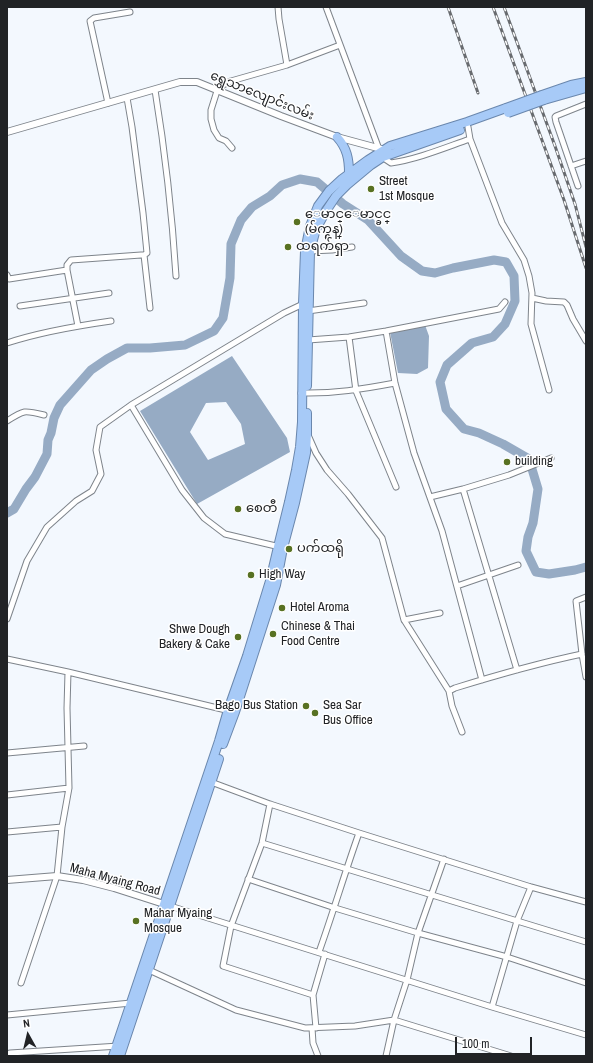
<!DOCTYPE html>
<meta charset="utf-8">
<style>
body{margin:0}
#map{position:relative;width:593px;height:1063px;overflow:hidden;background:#f3f8fe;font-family:"Archivo Narrow",sans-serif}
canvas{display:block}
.frame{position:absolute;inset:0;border:8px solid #212326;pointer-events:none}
.north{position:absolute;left:8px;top:1015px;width:40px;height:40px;-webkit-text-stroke:3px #fff;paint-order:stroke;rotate:352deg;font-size:11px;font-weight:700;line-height:16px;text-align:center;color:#212326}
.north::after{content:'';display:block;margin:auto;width:14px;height:18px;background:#212326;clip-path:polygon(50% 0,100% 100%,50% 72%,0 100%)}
.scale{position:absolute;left:455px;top:1037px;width:77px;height:18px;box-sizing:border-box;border:2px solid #212326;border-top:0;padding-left:5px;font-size:12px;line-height:14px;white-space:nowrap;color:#212326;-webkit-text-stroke:3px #fff;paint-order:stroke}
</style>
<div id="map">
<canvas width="593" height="1063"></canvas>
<div class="frame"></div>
<div class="north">N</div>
<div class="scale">100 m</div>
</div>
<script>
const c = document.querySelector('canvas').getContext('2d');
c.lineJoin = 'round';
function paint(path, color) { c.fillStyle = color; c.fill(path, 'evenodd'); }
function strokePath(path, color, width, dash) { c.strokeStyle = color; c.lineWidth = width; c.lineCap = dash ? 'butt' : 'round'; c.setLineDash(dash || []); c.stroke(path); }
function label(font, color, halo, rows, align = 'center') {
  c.font = font + ' "Archivo Narrow","Noto Sans Myanmar",sans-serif'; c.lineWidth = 3; c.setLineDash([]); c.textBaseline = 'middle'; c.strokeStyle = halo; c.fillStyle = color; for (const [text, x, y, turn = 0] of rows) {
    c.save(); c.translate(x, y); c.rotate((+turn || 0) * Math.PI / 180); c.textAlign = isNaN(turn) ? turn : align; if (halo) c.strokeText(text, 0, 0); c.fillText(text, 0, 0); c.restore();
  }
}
paint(new Path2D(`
 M 425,325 L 429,336 L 428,368 L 417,374 L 398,373 L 390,332 L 415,328 Z
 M 232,356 L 287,438 L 290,452 L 197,504 L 140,411 ZM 226,402 L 241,424 L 245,444 L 208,460 L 190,432 L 206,403 Z`), '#96abc4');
strokePath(new Path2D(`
 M 7,513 L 14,509 L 26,489 L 35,477 L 47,454 L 48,440 L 51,433 L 54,418 L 60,405 L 91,370 L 107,359 L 127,348 L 150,348 L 185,345 L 214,331 L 223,318 L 230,278 L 231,244 L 241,220 L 252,207 L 270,196 L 282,185 L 300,179 L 317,182 L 343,204 L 368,220 L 401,256 L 422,271 L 435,273 L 453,268 L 494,260 L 506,262 L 514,276 L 515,301 L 505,324 L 493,337 L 472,343 L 447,365 L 440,382 L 446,409 L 464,429 L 479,433 L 503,444 L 529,459 L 538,489 L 533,523 L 528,537 L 526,551 L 536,572 L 549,574 L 575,570 L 586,567`), '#96abc4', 9);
const minor = new Path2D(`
 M 278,7 L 279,19 L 287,65
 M 326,7 L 379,149
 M 155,90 C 165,151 172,213 176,276
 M 108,103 L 90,21 L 94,18 L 130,12
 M 468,127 L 470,139 L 502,223 L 524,260 L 529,276 L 532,293 L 531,324 L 549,390
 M 232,148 L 226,141 L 219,138 L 214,130 L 211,119 L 211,110 L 217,91 L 223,85 L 231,81 L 287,65 L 340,45
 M 382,157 L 391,163 C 418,159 444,148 470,139
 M 571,166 L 586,161
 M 578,186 L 556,122 L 555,117 L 556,116 L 586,104
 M 310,251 L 332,250 L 352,247
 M 144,255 L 150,308
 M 67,270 L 78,326
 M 7,275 L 9,279 L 67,270 L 67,265 L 71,260 L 141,255 L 144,255 L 147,253 L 143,213 L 132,127 L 127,98
 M 532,298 L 546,301 L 564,302 L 567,305 L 573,319 L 586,341
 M 20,306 L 109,293
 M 308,311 L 364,303
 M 386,331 L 395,383 L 414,453 L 442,531 L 482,680
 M 349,337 L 356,391 L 396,487
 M 308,340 L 349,337 L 386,331 L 499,309 L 505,302
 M 7,343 C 40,332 76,326 111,321
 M 301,393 C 333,394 363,389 395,383
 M 131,405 L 182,490 L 204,518 L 225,534 L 280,547
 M 7,421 C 24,410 24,410 44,415
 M 308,435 L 316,453 L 327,470 L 348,494 L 382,538 L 404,620 L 449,691 L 455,688 C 497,675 539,663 582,654
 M 463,489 L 517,670
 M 430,497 L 463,489 L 509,475 L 551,458
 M 457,586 L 518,565
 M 586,597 L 576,601 L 582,654 L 586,677
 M 7,619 L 27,561 L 47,527 L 76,501 L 92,491 L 101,474 L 96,450 L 100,427 L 131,405 L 284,313 L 303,304
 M 404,620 L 440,613
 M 7,659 L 68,672 L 230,711
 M 449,691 L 452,706 L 462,732
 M 7,753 L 84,746
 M 211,782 L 270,804 L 359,833 L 531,887 L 586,902
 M 7,795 L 69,788
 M 270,804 L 262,843 L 231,926 L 223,966 L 313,995
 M 7,832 L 62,827
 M 262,843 L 586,942
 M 248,879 L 335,908 L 418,933 L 507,957 L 586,983
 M 170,906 L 492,1007 L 586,1035
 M 319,952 C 333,913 345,872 359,833
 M 149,970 L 236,1010 L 305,1028 L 355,1026 L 394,1020 L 511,1056
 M 21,983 L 57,876 L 62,827 L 69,788 L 67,708 L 68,672
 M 492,1007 L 517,921 L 531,887
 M 7,1015 L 131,1003
 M 312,1028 L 313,1043 L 318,1056
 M 316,1028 L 313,995 L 325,954
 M 10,1053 L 119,1046
 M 386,1056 L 394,1020 L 407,980 L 418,933 L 444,859`);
const tertiary = new Path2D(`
 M 7,132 L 180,82 L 197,82 L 281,116 L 337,137 L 385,150
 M 7,880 L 57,876 L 83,880 L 114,888 L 167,905`);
const trunk = new Path2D(`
 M 542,95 L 571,85 L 586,82
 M 544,100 L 586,88
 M 337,137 C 347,148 349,159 349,173
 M 307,386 L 310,251 L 316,229 L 326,211 L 336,196 L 347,185 L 371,165 L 383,157 L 460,130
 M 223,744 L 235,712 L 276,585 L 283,548 L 295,503 L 306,453 L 307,433 L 307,413
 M 113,1056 L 219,741 L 228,710 L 247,656 L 270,581 L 278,547 L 289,502 L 296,470 L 300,447 L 302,422 L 303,304 L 305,251 L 310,226 L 318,206 L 329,191 L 342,179 L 368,160 L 390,146 L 467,122 L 506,108
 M 120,1056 L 219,759`);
strokePath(minor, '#7e848b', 7);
strokePath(tertiary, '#7e848b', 8);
strokePath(trunk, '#6a87ad', 10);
strokePath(minor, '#fff', 5);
strokePath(tertiary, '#fff', 6);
strokePath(trunk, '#a7caf7', 8);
const rail = new Path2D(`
 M 448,7 L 478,93
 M 493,7 L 564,200 L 586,268
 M 504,7 L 555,146 L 575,204 L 586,247`);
strokePath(rail, '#686b6f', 3);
strokePath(rail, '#fff', 1.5, [4.5]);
const trunkBridge = new Path2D(`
 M 506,108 L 542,95
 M 508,113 L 544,100`);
strokePath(trunkBridge, '#6a87ad', 10, []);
strokePath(trunkBridge, '#a7caf7', 8);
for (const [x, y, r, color] of [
 [371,189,4,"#587122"],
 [297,222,4,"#587122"],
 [288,247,4,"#587122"],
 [507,462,4,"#587122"],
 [238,509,4,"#587122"],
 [289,549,4,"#587122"],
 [251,575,4,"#587122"],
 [282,608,4,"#587122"],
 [273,634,4,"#587122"],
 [238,637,4,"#587122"],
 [306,706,4,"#587122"],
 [315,713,4,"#587122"],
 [136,921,4,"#587122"]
]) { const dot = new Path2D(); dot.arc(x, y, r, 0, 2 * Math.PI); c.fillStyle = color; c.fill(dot); strokePath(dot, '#fff', 1.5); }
label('13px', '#212326', '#fff', [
 ["ရွှေသာလျောင်းလမ်း",262,96,22],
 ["Maha Myaing Road",115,880,15]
]);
label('13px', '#212326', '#fff', [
 ["Street",379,182],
 ["1st Mosque",379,197],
 ["ေမာင္ေမာင္ခင္",305,215],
 ["(မ်က္မွန္)",305,230],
 ["ထရက်ရှာ",296,247],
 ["building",515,462],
 ["စေတီ",246,509],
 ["ပက်ထရို",297,549],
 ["High Way",259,575],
 ["Hotel Aroma",290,608],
 ["Chinese & Thai",281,627],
 ["Food Centre",281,642],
 ["Shwe Dough",230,630,"right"],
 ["Bakery & Cake",230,645,"right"],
 ["Bago Bus Station",298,706,"right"],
 ["Sea Sar",323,706],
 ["Bus Office",323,721],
 ["Mahar Myaing",144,914],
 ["Mosque",144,929]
], 'left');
</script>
